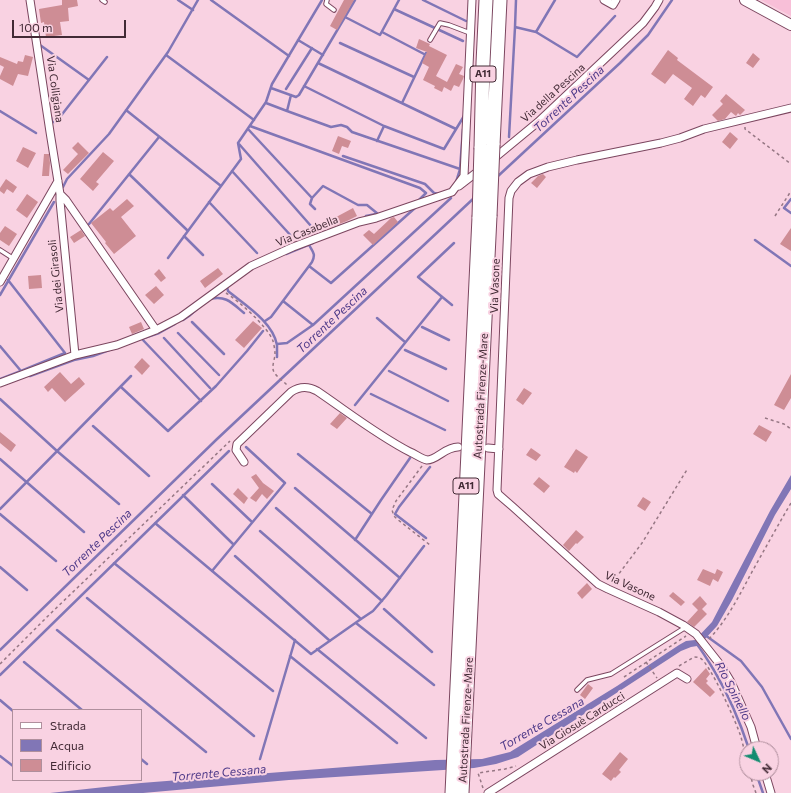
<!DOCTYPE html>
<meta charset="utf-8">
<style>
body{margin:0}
#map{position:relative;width:791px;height:793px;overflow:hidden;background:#f9d2e2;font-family:Commissioner,sans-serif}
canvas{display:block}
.legend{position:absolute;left:12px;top:709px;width:130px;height:72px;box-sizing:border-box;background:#f9d2e2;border:1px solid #b08f9d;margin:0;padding:5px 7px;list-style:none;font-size:12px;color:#422a35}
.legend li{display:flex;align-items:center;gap:8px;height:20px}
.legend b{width:20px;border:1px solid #b08f9d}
.north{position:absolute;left:739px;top:741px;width:40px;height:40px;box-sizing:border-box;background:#f9d2e2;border:1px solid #b08f9d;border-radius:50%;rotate:134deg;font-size:11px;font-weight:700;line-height:16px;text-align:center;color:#422a35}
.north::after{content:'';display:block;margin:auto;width:14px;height:18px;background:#128c70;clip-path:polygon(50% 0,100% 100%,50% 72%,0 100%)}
.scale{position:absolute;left:12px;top:20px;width:114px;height:18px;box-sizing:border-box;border:2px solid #422a35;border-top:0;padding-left:5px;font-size:12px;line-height:14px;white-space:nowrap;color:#422a35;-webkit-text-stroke:3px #f9d2e2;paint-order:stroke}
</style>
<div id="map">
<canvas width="791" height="793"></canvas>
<ul class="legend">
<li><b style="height:5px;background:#fff"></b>Strada</li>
<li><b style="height:11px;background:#8176b6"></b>Acqua</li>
<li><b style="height:11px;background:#ce8d95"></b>Edificio</li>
</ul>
<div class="north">N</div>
<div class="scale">100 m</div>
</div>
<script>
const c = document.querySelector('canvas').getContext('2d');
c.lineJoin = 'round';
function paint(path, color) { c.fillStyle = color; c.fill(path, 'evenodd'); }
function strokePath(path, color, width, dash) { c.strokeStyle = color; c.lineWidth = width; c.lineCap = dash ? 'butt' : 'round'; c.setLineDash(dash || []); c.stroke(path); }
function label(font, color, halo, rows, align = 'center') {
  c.font = font + ' Commissioner,sans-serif'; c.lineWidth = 4; c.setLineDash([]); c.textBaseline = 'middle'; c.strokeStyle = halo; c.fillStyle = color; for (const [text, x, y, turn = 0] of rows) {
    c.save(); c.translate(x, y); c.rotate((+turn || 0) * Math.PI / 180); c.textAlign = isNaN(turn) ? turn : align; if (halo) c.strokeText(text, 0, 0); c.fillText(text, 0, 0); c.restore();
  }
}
paint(new Path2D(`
 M 761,0 L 791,0 L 791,16 Z`), '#f8bfd8');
paint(new Path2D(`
 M 791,475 L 791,489 L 775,515 L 732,600 L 717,626 L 704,640 L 697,646 L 691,647 L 681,651 L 518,757 L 496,764 L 474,768 L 289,780 L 143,793 L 50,793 L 141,783 L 435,760 L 482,759 L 510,752 L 617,686 L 679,645 L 686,641 L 695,640 L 712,622 L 770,511 Z`), '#8176b6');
strokePath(new Path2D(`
 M 178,0 L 193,10
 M 211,0 L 289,56
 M 423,0 L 466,21
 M 394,9 L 463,41
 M 345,17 L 380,35 L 399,0
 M 515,27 L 536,32 L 577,57 L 615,16
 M 382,32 L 424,54
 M 536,32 L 555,0
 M 298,40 L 323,55
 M 340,43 L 414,77
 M 40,45 L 89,80
 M 166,55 L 254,120
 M 318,63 L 456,129
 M 304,86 L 384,126 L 444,149 L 464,116
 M 271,88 L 296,97 L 299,95 L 355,0
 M 286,89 L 312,48
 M 266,103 L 287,111 L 291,95
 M 402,103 L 426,53
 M 126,110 L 221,186
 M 0,111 L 36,133
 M 287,111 L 331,127 L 341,125 L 347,127 L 352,132 L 460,169
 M 51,117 L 52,122 L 56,122 L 107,57
 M 250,126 L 420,188 L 426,193 L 419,200
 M 248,129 L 312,198
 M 509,137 L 515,27 L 516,0
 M 377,141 L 384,126
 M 239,144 L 311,226
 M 343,156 L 425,184 L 434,193 L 440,194
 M 232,171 L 293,238
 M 129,174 L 188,231
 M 497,177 L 620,63 L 648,35 L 672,0
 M 456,182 L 460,169 L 463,129
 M 63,187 L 67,179 L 109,134 L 168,52 L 198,0
 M 791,199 L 784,208 L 791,213
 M 209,202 L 257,253
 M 315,209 L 310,204 L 312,198 L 323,186 L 358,205 L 367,205 L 378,214
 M 366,216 L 376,214
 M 89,224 L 159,137
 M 184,236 L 203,255
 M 755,240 L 791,266
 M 286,254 L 313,243
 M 168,258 L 241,159 L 238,143 L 266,102 L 272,84 L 322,0
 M 309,266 L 331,283 L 415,208
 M 228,285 L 227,287 L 228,291 C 245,305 273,322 277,345 C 277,349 277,353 277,357
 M 0,295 L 54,202
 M 210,299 C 226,295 232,303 244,313
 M 283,301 L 313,325
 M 452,305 L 418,277 L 454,243
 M 377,318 L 405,342
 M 183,320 L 189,316 L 197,309
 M 265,321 L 271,317 L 312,262 C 316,254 313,252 309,245
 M 192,322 L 224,354
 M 422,327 L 449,340
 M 178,333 L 219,375
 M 144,338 L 159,333 L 175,324
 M 164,338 L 210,388
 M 142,339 L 201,401
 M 277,344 L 287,343 L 313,325 L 451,198
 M 0,346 L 21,371
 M 405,350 L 446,369
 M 389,371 L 448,401
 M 30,376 L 74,360 L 93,356 L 112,349
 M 0,379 L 21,371 L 65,353 L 8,280
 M 121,387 L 168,431 L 216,386 L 247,351 L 263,331
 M 371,394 L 445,430
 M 0,399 L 57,451 L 119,504
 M 355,405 L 442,297
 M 93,426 L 149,476
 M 298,454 L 372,514
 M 0,459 L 84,532
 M 212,484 L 252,522
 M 295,488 L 400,578
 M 183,495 L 233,544
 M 276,508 L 382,601
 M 0,509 L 131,376
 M 0,514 L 56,561
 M 155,523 L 311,654 L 361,619 L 373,611 L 386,596 L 424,546
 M 260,531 L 361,619
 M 426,538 L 395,514 L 399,507 L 430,467
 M 355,540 L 381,500 L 410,458
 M 235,556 L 330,641
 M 114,563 L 273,691
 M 0,567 L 27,590
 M 212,571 L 285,483 L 246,447
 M 87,598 L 254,736
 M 384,609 L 432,652
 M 356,623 L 434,685
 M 57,630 L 206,752
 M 705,635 L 741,661 L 762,687 L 791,739
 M 696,643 C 703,652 709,662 715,672 C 729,696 740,722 749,749
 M 317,649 L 426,738
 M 0,650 L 216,440 L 474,198
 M 290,656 L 397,743
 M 24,662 L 82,710
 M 0,675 L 229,451
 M 0,700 L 13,711
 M 0,756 L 13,766
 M 141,759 L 147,764
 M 260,759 L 295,640
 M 756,773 L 763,793`), '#8176b6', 2.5);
paint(new Path2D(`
 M 62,0 L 77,0 L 78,6 L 68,8 L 69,21 L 60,22 L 62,35 L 46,37 L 44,22 L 41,23 L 39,9 L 62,5 Z
 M 344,0 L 354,0 L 337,30 L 330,26 Z
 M 419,39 L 430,44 L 429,46 L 447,55 L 436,76 L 447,82 L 456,64 L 463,67 L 459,74 L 464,76 L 463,79 L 459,87 L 454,85 L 451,91 L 444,87 L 442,92 L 434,88 L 435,86 L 423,80 L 429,67 L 422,63 L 427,52 L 416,48 Z
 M 668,50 L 678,58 L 677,60 L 713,87 L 705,98 L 701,95 L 693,106 L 684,99 L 692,88 L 673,74 L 665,84 L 651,74 Z
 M 753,53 L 760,59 L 753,68 L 746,63 Z
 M 25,55 L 33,57 L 28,76 L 18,74 L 13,86 L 0,79 L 0,76 L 4,67 L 0,65 L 0,57 L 17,64 L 18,61 L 23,62 Z
 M 726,94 L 745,110 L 740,115 L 738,113 L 736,116 L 731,112 L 725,119 L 718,121 L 712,115 L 723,104 L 720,101 Z
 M 730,132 L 738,139 L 730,149 L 722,142 Z
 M 338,136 L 351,141 L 348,148 L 342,146 L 339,154 L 332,151 Z
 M 78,142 L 89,153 L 68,174 L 63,170 L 78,154 L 72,148 Z
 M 23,147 L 36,153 L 28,168 L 16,161 Z
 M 103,152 L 114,161 L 96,182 L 99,184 L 93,191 L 80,179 Z
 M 44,154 L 49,154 L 50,163 L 49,176 L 42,176 Z
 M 543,174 L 546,177 L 537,188 L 531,183 L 538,176 Z
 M 6,179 L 17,187 L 13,193 L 7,189 L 4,194 L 0,191 L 0,188 Z
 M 27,194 L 38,202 L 27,218 L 16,210 Z
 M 127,199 L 134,206 L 121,217 L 136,236 L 114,254 L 105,243 L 106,242 L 91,223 L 110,208 L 113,211 Z
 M 353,208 L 357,216 L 347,221 L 327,229 L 325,223 Z
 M 394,217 L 398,222 L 373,245 L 363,235 L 369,230 L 374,234 L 391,218 Z
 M 5,226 L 17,234 L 9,246 L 0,240 L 0,233 Z
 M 791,228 L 791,251 L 780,244 Z
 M 81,230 L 85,236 L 74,243 L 70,237 Z
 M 218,268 L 223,274 L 205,288 L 200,281 Z
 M 159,269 L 166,278 L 161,282 L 154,274 Z
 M 41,275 L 42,288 L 29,289 L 28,276 Z
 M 156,286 L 164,295 L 154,304 L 145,295 Z
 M 253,321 L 262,328 L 244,348 L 235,340 Z
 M 141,322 L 144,329 L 132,334 L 129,327 Z
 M 142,358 L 150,366 L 142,375 L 134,367 Z
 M 60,372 L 71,384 L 79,377 L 85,384 L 65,402 L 52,388 L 48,392 L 44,387 Z
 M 791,374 L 791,398 L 784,410 L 774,405 Z
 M 524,388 L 532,393 L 523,405 L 516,400 Z
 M 340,413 L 347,418 L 337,429 L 330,424 Z
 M 759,425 L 772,432 L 766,442 L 753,434 Z
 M 0,432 L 16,445 L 11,452 L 0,443 Z
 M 531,448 L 541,455 L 536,461 L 526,455 Z
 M 576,449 L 588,457 L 577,473 L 575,471 L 574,473 L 564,467 Z
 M 256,474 L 263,483 L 274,491 L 267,499 L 262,494 L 256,502 L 250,498 L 259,488 L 251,477 Z
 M 539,477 L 550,486 L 544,493 L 533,484 Z
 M 238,488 L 248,498 L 244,504 L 233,494 Z
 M 643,497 L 651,502 L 645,511 L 637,506 Z
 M 576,530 L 584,537 L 577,544 L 576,543 L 569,551 L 563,545 Z
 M 703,569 L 715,574 L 717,569 L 723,572 L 718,582 L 713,579 L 710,586 L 697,580 Z
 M 587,583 L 592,589 L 582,599 L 577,593 Z
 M 673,592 L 685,602 L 681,606 L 669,596 Z
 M 700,596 L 707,604 L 702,609 L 707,614 L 694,627 L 687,622 L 698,610 L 692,604 Z
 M 706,668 L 710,674 L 706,679 L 708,681 L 706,683 L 715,692 L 710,697 L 693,682 Z
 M 588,684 L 593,688 L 585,699 L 580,695 Z
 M 620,752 L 628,759 L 619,770 L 621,772 L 615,778 L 614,777 L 611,781 L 602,774 Z`), '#ce8d95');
const lane = new Path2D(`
 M 102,0 L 105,2
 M 327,0 L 326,4 L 334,10
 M 430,40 L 440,23 L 449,25 L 470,33
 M 0,250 L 14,259
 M 577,690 L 587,680 L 611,674 L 686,627`);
const street = new Path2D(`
 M 30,0 L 50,132 L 60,194 L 66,200 L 156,330
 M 604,0 L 613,5 L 616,0
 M 492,160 L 538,122 L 643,23 L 655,7 L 659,0
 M 459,186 L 481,169
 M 60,194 L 60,201 L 75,355
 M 0,282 L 58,181
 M 0,383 L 75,355 L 117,345 L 156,330 L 181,317 L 251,266 L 293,247 L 359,222 L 376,218 L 452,192 L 464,176 L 472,0
 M 488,448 L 499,449
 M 244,462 L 236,450 L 237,444 L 291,392 C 300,386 308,386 317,391 C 348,412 377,435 410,452 C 415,454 422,459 427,460 C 437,460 445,447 458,447
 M 757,749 L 751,727 L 731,682 L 722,667 L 696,634 L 683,625 L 659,612 L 608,589 L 598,584 L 513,507 L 498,494 L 497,490 L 509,198 L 511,191 L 518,182 L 529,174 L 548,167 L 577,160 L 661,143 L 680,138 L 704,129 L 791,108
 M 765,773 L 771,793
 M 488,793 L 677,673 L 687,679`);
const secondary = new Path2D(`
 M 745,0 L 791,25`);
const highway = new Path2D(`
 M 493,145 L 500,0
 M 481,148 L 483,63 L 486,0
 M 452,793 L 479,217
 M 462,793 L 490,216`);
strokePath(lane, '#7b465f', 5.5);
strokePath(street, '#7b465f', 9);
strokePath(secondary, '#7b465f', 12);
strokePath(highway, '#7b465f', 15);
strokePath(new Path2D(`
 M 745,127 L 745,129 L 791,164
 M 775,216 L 791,191
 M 226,293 C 239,301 268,327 273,341 C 274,345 275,350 275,354 C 275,359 271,367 274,372 C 277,377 283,381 287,385
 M 765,418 L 784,424 L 791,429
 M 422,466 L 396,501 L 392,510 L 394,516 L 397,519 L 430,545
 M 612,583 L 642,543 L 688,468
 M 709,639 C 728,619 740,594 753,570 C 766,547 778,525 791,503
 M 646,662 L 657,678
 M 0,664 L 49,615 L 230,441
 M 679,666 L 694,657 C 696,657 698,657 700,658 C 710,663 737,724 741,737 C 743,745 745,753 747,761
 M 624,677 L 686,636
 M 750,773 L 753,785 L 756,793
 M 483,788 L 478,773 L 505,769 L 516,766`), '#967784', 1.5, [3, 3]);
strokePath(lane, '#fff', 3.5);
strokePath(street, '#fff', 7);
strokePath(secondary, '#fff', 10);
strokePath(highway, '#fff', 13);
const highwayBridge = new Path2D(`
 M 490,216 L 493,145
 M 479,217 L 481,148`);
strokePath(highwayBridge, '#7b465f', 15, []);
strokePath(highwayBridge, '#fff', 13);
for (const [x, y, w] of [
 [483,74,26],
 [466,486,26]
]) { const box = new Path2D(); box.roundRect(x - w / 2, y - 8, w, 16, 3); c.fillStyle = '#f9d2e2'; c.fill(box); strokePath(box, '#422a35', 1); }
label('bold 10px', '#422a35', null, [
 ["A11",483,74],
 ["A11",466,486]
]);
label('11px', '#422a35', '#f9d2e2', [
 ["Via Colligiana",55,89,82],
 ["Via della Pescina",553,93,-42],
 ["Via Casabella",307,231,-22],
 ["Via dei Girasoli",56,276,-96],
 ["Via Vasone",495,286,-88],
 ["Autostrada Firenze-Mare",481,396,-87],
 ["Via Vasone",630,586,25],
 ["Autostrada Firenze-Mare",466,720,-87],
 ["Via Giosuè Carducci",582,721,-32]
]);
label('italic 12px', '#4e3a89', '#f9d2e2', [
 ["Torrente Pescina",569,99,-43],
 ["Torrente Pescina",332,320,-43],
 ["Torrente Pescina",97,543,-44],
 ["Rio Spinello",733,691,63],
 ["Torrente Cessana",542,724,-30],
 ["Torrente Cessana",219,773,-5]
]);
</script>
